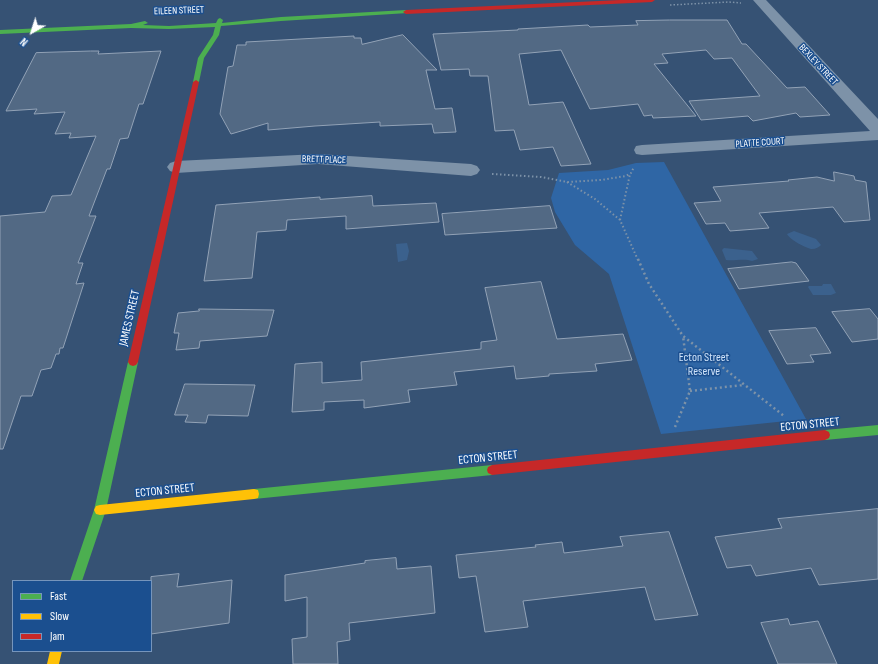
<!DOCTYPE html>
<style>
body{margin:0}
#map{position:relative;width:878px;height:664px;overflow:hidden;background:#365274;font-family:"Sofia Sans Condensed",sans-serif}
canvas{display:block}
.legend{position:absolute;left:12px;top:580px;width:140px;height:72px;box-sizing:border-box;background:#1b4f8f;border:1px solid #7695bc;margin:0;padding:5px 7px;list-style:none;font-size:12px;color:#fff}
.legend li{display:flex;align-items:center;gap:8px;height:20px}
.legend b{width:20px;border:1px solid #7695bc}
.north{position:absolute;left:12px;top:12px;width:40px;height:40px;-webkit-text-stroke:3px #1b4f8f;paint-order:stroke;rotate:219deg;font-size:11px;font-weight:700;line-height:16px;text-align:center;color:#fff}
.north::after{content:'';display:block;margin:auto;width:14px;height:18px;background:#fff;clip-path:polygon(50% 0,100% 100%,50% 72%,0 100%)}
</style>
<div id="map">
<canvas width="878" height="664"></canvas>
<ul class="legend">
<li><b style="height:5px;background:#4caf50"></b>Fast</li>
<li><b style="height:5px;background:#ffc107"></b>Slow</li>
<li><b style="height:5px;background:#c62828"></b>Jam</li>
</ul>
<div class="north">N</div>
</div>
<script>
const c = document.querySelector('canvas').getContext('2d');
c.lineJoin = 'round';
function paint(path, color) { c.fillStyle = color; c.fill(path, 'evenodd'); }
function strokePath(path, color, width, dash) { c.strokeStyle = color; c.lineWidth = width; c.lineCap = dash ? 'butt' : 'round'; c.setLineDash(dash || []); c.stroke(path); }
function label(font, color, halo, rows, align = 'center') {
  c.font = font + ' "Sofia Sans Condensed",sans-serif'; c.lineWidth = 3; c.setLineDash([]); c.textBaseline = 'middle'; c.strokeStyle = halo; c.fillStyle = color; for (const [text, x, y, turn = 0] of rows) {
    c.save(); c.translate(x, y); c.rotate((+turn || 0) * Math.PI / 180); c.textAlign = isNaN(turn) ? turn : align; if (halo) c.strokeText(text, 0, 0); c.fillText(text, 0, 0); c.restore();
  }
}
paint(new Path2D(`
 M 664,162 L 806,419 L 661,434 L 609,274 L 575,245 L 555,212 L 551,198 L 559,173 L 608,170 L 636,163 Z`), '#2f66a5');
paint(new Path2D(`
 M 794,231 L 816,239 L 821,245 C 819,247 816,249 812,249 C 807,249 789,239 787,234 Z
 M 407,243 L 409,251 L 407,260 L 398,262 L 396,244 Z
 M 724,248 L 752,251 L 758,259 L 752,261 C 745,258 735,261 726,260 L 722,250 Z
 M 823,284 L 831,284 L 836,293 L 831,295 L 813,295 L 808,287 L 809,286 L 822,286 Z`), '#3b618d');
const building = new Path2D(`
 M 670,20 L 727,20 L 742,44 L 746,44 L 787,88 L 805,87 L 830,115 L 800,117 L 796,113 L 753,121 L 748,116 L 701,120 L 689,101 L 760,96 L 732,58 L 714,59 L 706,50 L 662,54 L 668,63 L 654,64 L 696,116 L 653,118 L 652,115 L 644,116 L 638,104 L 590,109 L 561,50 L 519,54 L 529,105 L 563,102 L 591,164 L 561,166 L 553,147 L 520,150 L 514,130 L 495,131 L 488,76 L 470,76 L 469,69 L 441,70 L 433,34 L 518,30 L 518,29 L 588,25 L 590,27 L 638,25 L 636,21 Z
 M 403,35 L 437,70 L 426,70 L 435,109 L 452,108 L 456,132 L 434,133 L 432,124 L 380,126 L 380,122 L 315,126 L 268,130 L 268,123 L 231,134 L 220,114 L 228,67 L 233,66 L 237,45 L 246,45 L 246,42 L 354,36 L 354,38 L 361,38 L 362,44 Z
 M 91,51 L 99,51 L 98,54 L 161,51 L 143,104 L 139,104 L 128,138 L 120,139 L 110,169 L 107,169 L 89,216 L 96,216 L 78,263 L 83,263 L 76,284 L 84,283 L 63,348 L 60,348 L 59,354 L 56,354 L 51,368 L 41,370 L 32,396 L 21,396 L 3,449 L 0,449 L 0,216 L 45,212 L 52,196 L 71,195 L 96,136 L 69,138 L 71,133 L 55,134 L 65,112 L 34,114 L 37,109 L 6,111 L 36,53 Z
 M 834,172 L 854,176 L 855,180 L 866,182 L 870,220 L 844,222 L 833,207 L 759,213 L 769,228 L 730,231 L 725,223 L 706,224 L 694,203 L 721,201 L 713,187 L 789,181 L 788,180 L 817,177 L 834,181 Z
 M 372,196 L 373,206 L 436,203 L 439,222 L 346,229 L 346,216 L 287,220 L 286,230 L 257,232 L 252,278 L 204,281 L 216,205 L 320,197 L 320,199 Z
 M 550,206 L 557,228 L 445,235 L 442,214 Z
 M 792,262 L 796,263 L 809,281 L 739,289 L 728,269 Z
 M 541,282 L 557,339 L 623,334 L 632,360 L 595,364 L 597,371 L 549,374 L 549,376 L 516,379 L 514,366 L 454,372 L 457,385 L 408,390 L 410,402 L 364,408 L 364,400 L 324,402 L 324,410 L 292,412 L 295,364 L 322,362 L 322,383 L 362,380 L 361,362 L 481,349 L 481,342 L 497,340 L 485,288 Z
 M 199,309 L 274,310 L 267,336 L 200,341 L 199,348 L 176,350 L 179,333 L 174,333 L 178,313 L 199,311 Z
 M 870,309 L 878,319 L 878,339 L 852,342 L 832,312 Z
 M 816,328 L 831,353 L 810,355 L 814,362 L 787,364 L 769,331 Z
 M 185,384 L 255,385 L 248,416 L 208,415 L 206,423 L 185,422 L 188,415 L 175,415 Z
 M 878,509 L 878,579 L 819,585 L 811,568 L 756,576 L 751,565 L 727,568 L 715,537 L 782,528 L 778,519 Z
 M 669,532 L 698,615 L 655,620 L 645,587 L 523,601 L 528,627 L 485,632 L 476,576 L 459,578 L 456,555 L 536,547 L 535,545 L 562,542 L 564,553 L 623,546 L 620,537 Z
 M 396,558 L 397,569 L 431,566 L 435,613 L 349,623 L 350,640 L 337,642 L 338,664 L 293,664 L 292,639 L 307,637 L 307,597 L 285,601 L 285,575 L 365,563 L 365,561 Z
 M 179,574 L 177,587 L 232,580 L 229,623 L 151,634 L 151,577 Z
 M 788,619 L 790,625 L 818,621 L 837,664 L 778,664 L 761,623 Z`);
paint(building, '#526984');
strokePath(building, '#92a2b6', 1);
strokePath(new Path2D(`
 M 670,5 L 729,2 L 741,3`), '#7d92a8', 1.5, [1.5, 2]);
strokePath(new Path2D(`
 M 492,174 L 541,177 L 567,182 L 601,180 L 626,176 L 631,173 L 634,167
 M 567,182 L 595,199 L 620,220 L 638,260
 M 620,220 L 630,174`), '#7d92a8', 2, [1.5, 2.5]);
strokePath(new Path2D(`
 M 638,259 L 649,284 L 683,336 L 784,416
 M 690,391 L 743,385
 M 675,427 L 690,391 L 683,336`), '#7d92a8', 2.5, [2, 3]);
paint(new Path2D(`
 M 753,0 L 766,0 L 878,119 L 878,140 L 642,155 L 636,154 L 634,150 L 636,146 L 642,145 L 870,131 Z
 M 318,154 L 471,164 L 477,166 L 480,170 L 477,174 L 471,176 L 318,164 L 176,173 L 170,171 L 167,167 L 170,163 L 176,161 Z`), '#7d92a8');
paint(new Path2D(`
 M 406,10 L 409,12 L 408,13 L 281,21 L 221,26 L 219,35 L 204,58 L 199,82 L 196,84 L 193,82 L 198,58 L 213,35 L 215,27 L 169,29 L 131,28 L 0,34 L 0,30 L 131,24 L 145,21 L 148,23 L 143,25 L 169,26 L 216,23 L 218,19 L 220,18 L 223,20 L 222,23 L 281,17 Z
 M 133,358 L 136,359 L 138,362 L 106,510 L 82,581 L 70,581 L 94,510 L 128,362 L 130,359 Z
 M 878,425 L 878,435 L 825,440 L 821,438 L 820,435 L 821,432 L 825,430 Z
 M 492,465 L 496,467 L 497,470 L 496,473 L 492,475 L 254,499 L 250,498 L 249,494 L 250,490 L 254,489 Z`), '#4caf50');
paint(new Path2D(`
 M 254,489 L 258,490 L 259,494 L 258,498 L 254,499 L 100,515 L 96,514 L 94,510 L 96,506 L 100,505 Z
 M 50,651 L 62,651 L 59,664 L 47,664 Z`), '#ffc107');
paint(new Path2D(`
 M 620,0 L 655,0 L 652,2 L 406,14 L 403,12 L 406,10 Z
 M 196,80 L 199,82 L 138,362 L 136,365 L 133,366 L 130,365 L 128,362 L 193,82 Z
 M 825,430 L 829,432 L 830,435 L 829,438 L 825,440 L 492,475 L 488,473 L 487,470 L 488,467 L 492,465 Z`), '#c62828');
label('10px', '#fff', '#1b4f8f', [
 ["EILEEN STREET",179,11,-2],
 ["BEXLEY STREET",818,65,47],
 ["PLATTE COURT",760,143,-4],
 ["BRETT PLACE",324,160,2]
]);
label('12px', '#fff', '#1b4f8f', [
 ["JAMES STREET",130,318,-77],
 ["ECTON STREET",810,425,-6],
 ["ECTON STREET",488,458,-6],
 ["ECTON STREET",165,491,-6]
]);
label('12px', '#cfe3fa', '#1b4f8f', [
 ["Ecton Street",704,358],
 ["Reserve",704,372]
]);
</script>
